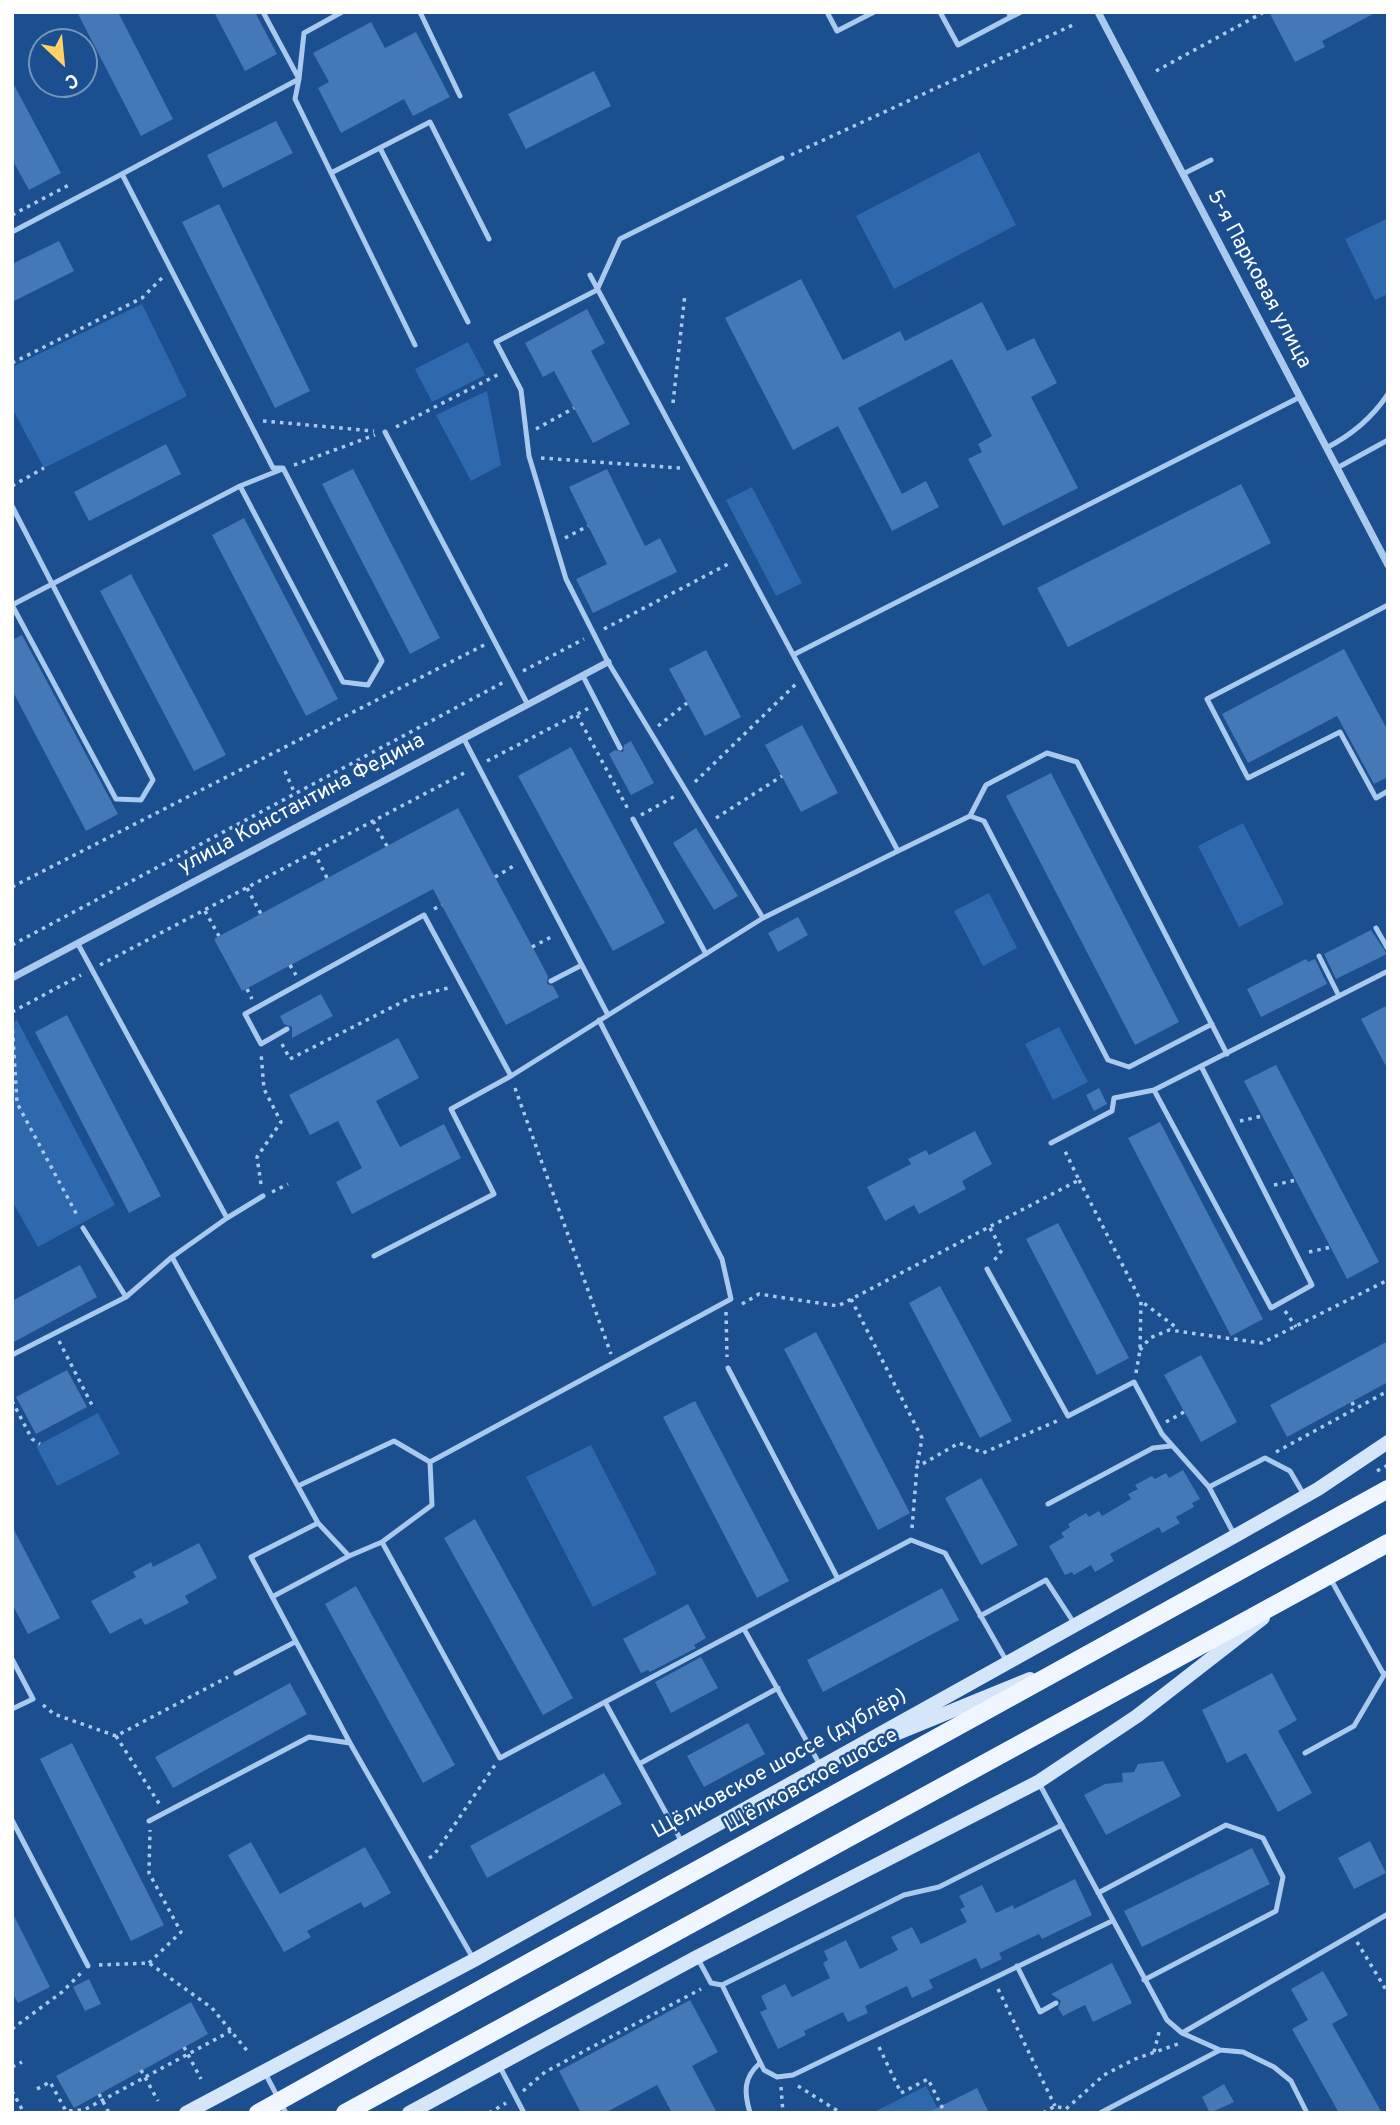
<!DOCTYPE html>
<meta charset="utf-8">
<style>
body{margin:0}
#map{position:relative;width:1400px;height:2125px;overflow:hidden;background:#1b4f8f;font-family:Overpass,sans-serif}
canvas{display:block}
.frame{position:absolute;inset:0;border:14px solid #fff;pointer-events:none}
.north{position:absolute;left:28px;top:28px;width:70px;height:70px;box-sizing:border-box;background:#1b4f8f;border:2px solid #7695bc;border-radius:50%;rotate:154deg;font-size:19px;font-weight:700;line-height:28px;text-align:center;color:#fff}
.north::after{content:'';display:block;margin:auto;width:24px;height:32px;background:#ffd166;clip-path:polygon(50% 0,100% 100%,50% 72%,0 100%)}
</style>
<div id="map">
<canvas width="1400" height="2125"></canvas>
<div class="frame"></div>
<div class="north">С</div>
</div>
<script>
const c = document.querySelector('canvas').getContext('2d');
c.lineJoin = 'round';
function paint(path, color) { c.fillStyle = color; c.fill(path, 'evenodd'); }
function strokePath(path, color, width, dash) { c.strokeStyle = color; c.lineWidth = width; c.lineCap = dash ? 'butt' : 'round'; c.setLineDash(dash || []); c.stroke(path); }
function label(font, color, halo, rows, align = 'center') {
  c.font = font + ' Overpass,sans-serif'; c.lineWidth = 5; c.setLineDash([]); c.textBaseline = 'middle'; c.strokeStyle = halo; c.fillStyle = color; for (const [text, x, y, turn = 0] of rows) {
    c.save(); c.translate(x, y); c.rotate((+turn || 0) * Math.PI / 180); c.textAlign = isNaN(turn) ? turn : align; if (halo) c.strokeText(text, 0, 0); c.fillText(text, 0, 0); c.restore();
  }
}
paint(new Path2D(`
 M 979,152 L 1016,225 L 894,289 L 856,216 Z
 M 1388,218 L 1388,294 L 1375,300 L 1345,239 Z
 M 142,304 L 187,396 L 44,468 L 12,408 L 12,367 Z
 M 468,342 L 485,375 L 432,402 L 415,369 Z
 M 487,391 L 501,465 L 471,481 L 436,415 Z
 M 752,487 L 802,583 L 776,596 L 726,500 Z
 M 1243,823 L 1284,904 L 1239,927 L 1198,846 Z
 M 989,893 L 1017,948 L 983,966 L 954,911 Z
 M 17,1020 L 115,1205 L 38,1247 L 12,1201 L 12,1023 Z
 M 1059,1027 L 1088,1082 L 1053,1100 L 1025,1044 Z
 M 98,1413 L 120,1454 L 57,1486 L 36,1446 Z
 M 591,1445 L 657,1574 L 593,1607 L 526,1477 Z
 M 926,2086 L 940,2113 L 872,2113 Z`), '#2e69ad');
paint(new Path2D(`
 M 77,12 L 118,12 L 173,119 L 141,136 Z
 M 214,12 L 255,12 L 277,54 L 245,71 Z
 M 1269,12 L 1377,12 L 1322,41 L 1325,47 L 1295,62 Z
 M 371,22 L 385,48 L 416,32 L 450,97 L 413,116 L 404,99 L 341,133 L 318,88 L 329,82 L 313,53 Z
 M 594,71 L 611,106 L 526,149 L 508,114 Z
 M 12,81 L 61,173 L 29,190 L 12,159 Z
 M 276,121 L 293,153 L 223,188 L 207,155 Z
 M 219,204 L 310,391 L 275,408 L 182,222 Z
 M 59,241 L 74,271 L 12,302 L 12,264 Z
 M 801,279 L 843,360 L 900,331 L 905,341 L 982,302 L 1007,351 L 1034,338 L 1057,383 L 1031,397 L 1078,488 L 1003,526 L 968,459 L 982,452 L 978,444 L 992,436 L 952,359 L 858,408 L 902,494 L 926,481 L 939,507 L 892,531 L 838,426 L 793,450 L 725,318 Z
 M 587,309 L 605,343 L 591,351 L 630,424 L 593,443 L 554,371 L 543,377 L 525,343 Z
 M 166,444 L 181,474 L 89,521 L 74,492 Z
 M 353,469 L 440,638 L 410,654 L 322,484 Z
 M 607,469 L 645,546 L 660,538 L 677,572 L 593,613 L 576,579 L 607,564 L 569,487 Z
 M 1241,484 L 1271,543 L 1068,647 L 1037,588 Z
 M 244,518 L 338,699 L 306,716 L 212,535 Z
 M 131,574 L 226,755 L 194,771 L 100,591 Z
 M 22,635 L 118,814 L 86,831 L 12,690 L 12,640 Z
 M 1344,649 L 1388,731 L 1388,777 L 1374,784 L 1337,716 L 1248,763 L 1222,714 Z
 M 706,650 L 741,717 L 705,736 L 669,669 Z
 M 802,725 L 838,793 L 801,812 L 765,745 Z
 M 631,741 L 654,783 L 631,795 L 609,754 L 615,750 L 623,752 L 624,745 Z
 M 571,747 L 665,923 L 613,951 L 518,776 Z
 M 1051,773 L 1179,1022 L 1135,1045 L 1006,796 Z
 M 458,808 L 548,976 L 547,984 L 553,986 L 559,997 L 506,1025 L 433,889 L 242,991 L 214,939 Z
 M 696,828 L 738,896 L 714,910 L 673,843 Z
 M 798,917 L 808,935 L 778,952 L 768,933 Z
 M 1371,930 L 1387,954 L 1336,979 L 1324,954 Z
 M 1306,959 L 1308,962 L 1315,959 L 1327,984 L 1261,1017 L 1247,989 Z
 M 321,994 L 333,1016 L 292,1038 L 292,1027 L 284,1024 L 280,1016 Z
 M 1388,1005 L 1388,1070 L 1361,1019 Z
 M 67,1015 L 161,1196 L 129,1213 L 35,1032 Z
 M 398,1038 L 419,1078 L 376,1101 L 400,1147 L 444,1124 L 461,1158 L 352,1214 L 336,1182 L 362,1168 L 338,1121 L 310,1135 L 289,1095 Z
 M 1276,1065 L 1379,1262 L 1347,1279 L 1244,1081 Z
 M 1099,1088 L 1107,1104 L 1094,1111 L 1086,1095 Z
 M 1160,1122 L 1263,1319 L 1231,1336 L 1128,1138 Z
 M 975,1131 L 992,1164 L 962,1181 L 966,1189 L 919,1214 L 914,1205 L 885,1221 L 867,1187 L 911,1164 L 908,1159 L 926,1150 L 929,1155 Z
 M 1058,1223 L 1129,1358 L 1097,1375 L 1026,1239 Z
 M 80,1265 L 97,1297 L 12,1343 L 12,1301 Z
 M 940,1286 L 1012,1421 L 980,1438 L 909,1303 Z
 M 816,1332 L 910,1513 L 878,1530 L 784,1349 Z
 M 1388,1341 L 1388,1382 L 1287,1437 L 1270,1405 Z
 M 1201,1355 L 1237,1422 L 1201,1442 L 1164,1375 Z
 M 67,1370 L 87,1407 L 36,1434 L 16,1397 Z
 M 695,1401 L 789,1581 L 757,1598 L 663,1417 Z
 M 1183,1470 L 1200,1499 L 1192,1503 L 1194,1507 L 1176,1517 L 1180,1523 L 1162,1533 L 1159,1527 L 1110,1554 L 1114,1561 L 1095,1572 L 1091,1565 L 1074,1575 L 1072,1572 L 1065,1575 L 1049,1546 L 1064,1537 L 1061,1533 L 1070,1527 L 1068,1524 L 1086,1513 L 1089,1517 L 1099,1511 L 1102,1516 L 1131,1499 L 1128,1494 L 1138,1489 L 1135,1485 L 1152,1476 L 1155,1479 L 1166,1473 L 1169,1478 Z
 M 981,1478 L 1018,1545 L 981,1565 L 945,1498 Z
 M 475,1519 L 573,1698 L 543,1715 L 444,1538 Z
 M 12,1526 L 60,1618 L 28,1634 L 12,1604 Z
 M 199,1543 L 217,1578 L 185,1596 L 189,1603 L 145,1625 L 141,1618 L 110,1634 L 91,1601 L 136,1577 L 133,1572 L 151,1562 L 153,1567 Z
 M 356,1586 L 455,1765 L 423,1783 L 325,1604 Z
 M 942,1588 L 959,1620 L 823,1692 L 807,1660 Z
 M 688,1604 L 706,1638 L 694,1645 L 696,1648 L 650,1672 L 648,1670 L 641,1673 L 623,1639 Z
 M 701,1657 L 718,1688 L 671,1713 L 655,1682 Z
 M 1272,1673 L 1297,1720 L 1278,1731 L 1312,1793 L 1278,1812 L 1246,1753 L 1227,1763 L 1202,1710 Z
 M 290,1683 L 307,1714 L 173,1788 L 155,1757 Z
 M 748,1723 L 765,1754 L 704,1787 L 687,1756 Z
 M 72,1743 L 164,1925 L 131,1941 L 40,1759 Z
 M 1163,1761 L 1181,1796 L 1106,1835 L 1084,1795 L 1105,1784 L 1123,1782 L 1122,1773 L 1134,1772 L 1138,1764 Z
 M 604,1773 L 622,1804 L 487,1878 L 470,1846 Z
 M 1370,1841 L 1386,1873 L 1354,1889 L 1338,1858 Z
 M 251,1842 L 280,1894 L 365,1847 L 391,1893 L 364,1908 L 361,1902 L 307,1931 L 311,1937 L 284,1952 L 228,1855 Z
 M 1252,1848 L 1270,1884 L 1142,1947 L 1124,1911 Z
 M 1075,1879 L 1092,1915 L 1042,1939 L 1039,1934 L 999,1953 L 1002,1959 L 981,1969 L 976,1958 L 929,1980 L 933,1988 L 912,1998 L 907,1986 L 865,2006 L 868,2013 L 848,2022 L 843,2012 L 804,2031 L 806,2035 L 778,2049 L 760,2012 L 767,2009 L 761,1996 L 785,1984 L 792,1997 L 830,1978 L 823,1963 L 828,1960 L 824,1951 L 846,1940 L 860,1969 L 898,1950 L 891,1937 L 912,1927 L 921,1944 L 967,1922 L 960,1909 L 965,1907 L 959,1896 L 982,1885 L 996,1913 L 1013,1905 L 1014,1909 Z
 M 12,1912 L 50,1987 L 18,2003 L 12,1993 Z
 M 1112,1963 L 1132,2003 L 1093,2022 L 1085,2005 L 1063,2016 L 1058,2008 L 1061,2001 L 1051,1994 Z
 M 1323,1971 L 1348,2015 L 1332,2024 L 1382,2113 L 1339,2113 L 1292,2029 L 1308,2020 L 1291,1989 Z
 M 89,1979 L 101,2004 L 85,2011 L 73,1987 Z
 M 690,2000 L 718,2052 L 692,2066 L 717,2113 L 672,2113 L 657,2085 L 605,2113 L 581,2113 L 559,2071 Z
 M 191,2002 L 208,2034 L 74,2108 L 56,2076 Z
 M 1224,2084 L 1234,2102 L 1210,2113 L 1202,2097 Z
 M 977,2088 L 989,2113 L 927,2113 Z`), '#4478b7');
strokePath(new Path2D(`
 M 1156,71 L 1264,12
 M 791,155 L 1073,25
 M 12,215 L 69,185
 M 12,363 L 142,298 L 163,277
 M 673,403 L 685,294
 M 263,421 L 374,431
 M 396,427 L 501,373
 M 536,429 L 574,408
 M 541,458 L 680,468
 M 294,465 L 375,435
 M 12,486 L 44,468
 M 565,538 L 588,526
 M 604,629 L 730,563
 M 523,671 L 584,639
 M 577,715 L 629,811
 M 658,726 L 687,703
 M 487,761 L 589,708
 M 285,771 L 295,794
 M 695,782 L 797,683
 M 641,815 L 677,795
 M 716,818 L 782,776
 M 373,821 L 387,846
 M 314,852 L 327,878
 M 495,877 L 517,864
 M 12,887 L 486,644
 M 247,888 L 261,914
 M 434,909 L 442,905
 M 205,911 L 219,936
 M 12,945 L 504,682
 M 532,947 L 553,936
 M 100,965 L 468,771
 M 290,965 L 296,975
 M 247,989 L 252,999
 M 12,1012 L 81,975
 M 12,1021 L 17,1103 L 78,1217
 M 282,1044 L 290,1059 L 412,997 L 452,987
 M 515,1088 L 611,1354
 M 1240,1121 L 1262,1116
 M 1079,1180 L 1141,1301
 M 261,1184 L 257,1157 L 281,1122 L 264,1089 L 261,1053
 M 1274,1185 L 1296,1180
 M 272,1192 L 288,1184
 M 990,1228 L 1002,1250 L 993,1262
 M 1309,1252 L 1331,1247
 M 851,1299 L 922,1438 L 917,1467
 M 742,1304 L 759,1294 L 838,1306 L 1079,1180 L 1064,1149
 M 1285,1311 L 1296,1327
 M 726,1312 L 727,1357
 M 59,1341 L 94,1409
 M 1140,1350 L 1150,1338 L 1169,1330 L 1262,1343 L 1388,1280
 M 1136,1373 L 1140,1350 L 1141,1301 L 1177,1328
 M 12,1401 L 32,1439 L 40,1444
 M 1352,1402 L 1355,1409
 M 1166,1422 L 1184,1412
 M 1276,1452 L 1388,1391
 M 1377,1471 L 1388,1465
 M 912,1528 L 917,1467 L 959,1443 L 983,1453 L 1057,1421
 M 43,1705 L 54,1714 L 116,1736 L 228,1677
 M 116,1736 L 160,1805
 M 429,1858 L 434,1855 L 495,1765
 M 1357,1942 L 1388,1993
 M 149,1963 L 181,1932 L 149,1873 L 150,1830
 M 99,1965 L 149,1963 L 212,2008 L 249,2053
 M 998,1989 L 1055,2106
 M 12,2029 L 62,1992 L 81,1973
 M 184,2047 L 201,2079
 M 879,2047 L 901,2093 L 928,2079 L 945,2113
 M 1154,2052 L 1160,2028
 M 12,2067 L 22,2062
 M 141,2070 L 158,2101
 M 798,2086 L 841,2113
 M 781,2087 L 783,2113
 M 37,2089 L 50,2082 L 66,2111 L 84,2110 L 231,2031
 M 12,2091 L 24,2113
 M 523,2091 L 545,2072 L 701,1989
 M 99,2094 L 109,2113
 M 489,2113 L 506,2103
 M 1043,2113 L 1055,2106 L 1066,2109 L 1104,2075 L 1135,2059 L 1178,2044`), '#a9c9ee', 3.5, [3.5, 5]);
strokePath(new Path2D(`
 M 263,12 L 299,79 L 295,99 L 415,345
 M 420,12 L 460,96
 M 827,12 L 837,31 L 874,12
 M 940,12 L 958,45 L 1011,17 L 1008,12
 M 1011,17 L 1021,12
 M 380,148 L 468,322
 M 331,173 L 430,122 L 489,239
 M 1183,174 L 1211,160
 M 12,232 L 122,174
 M 385,432 L 528,705
 M 1326,448 C 1352,435 1372,418 1388,394
 M 1337,468 L 1388,440
 M 240,486 L 343,682 L 368,685 L 382,661 L 283,468 L 273,468 L 122,174 L 299,79 L 304,33 L 342,12
 M 12,506 L 153,780 L 141,800 L 116,799 L 12,605
 M 12,605 L 240,486 L 280,470
 M 1388,605 L 1207,699 L 1248,778 L 1340,732 L 1376,798 L 1388,791
 M 795,654 L 1300,397
 M 583,676 L 620,748
 M 464,739 L 608,1015
 M 970,816 L 984,821 L 1108,1060 L 1129,1067 L 1212,1024
 M 633,819 L 706,954
 M 898,851 L 970,816 L 986,785 L 1047,753 L 1077,762 L 1227,1054
 M 763,918 L 608,662 L 566,579 L 529,456 L 521,390 L 496,342 L 597,290 L 620,239 L 782,158
 M 1376,928 L 1388,949
 M 1319,956 L 1339,996
 M 551,981 L 582,965
 M 287,1029 L 261,1044 L 245,1014 L 424,915 L 511,1076
 M 1154,1090 L 1271,1308 L 1312,1285 L 1201,1066
 M 1051,1143 L 1112,1111 L 1114,1098 L 1154,1090 L 1388,971
 M 227,1218 L 263,1196
 M 83,1228 L 126,1297
 M 374,1256 L 494,1194 L 451,1109 L 511,1076 L 763,918 L 898,851 L 590,275
 M 172,1257 L 318,1523 L 349,1556
 M 987,1269 L 1068,1416 L 1134,1382 L 1162,1434 L 1209,1487 L 1235,1536
 M 12,1355 L 126,1297 L 172,1257 L 227,1218 L 78,944
 M 728,1368 L 838,1579
 M 430,1462 L 731,1299 L 722,1259 L 599,1020
 M 1209,1487 L 1265,1458 L 1290,1471 L 1304,1495
 M 1048,1504 L 1153,1448 L 1171,1446
 M 382,1542 L 500,1758 L 605,1702 L 683,1844
 M 1330,1578 L 1384,1675 L 1388,1672
 M 272,1597 L 349,1556 L 382,1542 L 432,1505 L 430,1462 L 394,1441 L 298,1486
 M 980,1616 L 1046,1580 L 1074,1623
 M 744,1629 L 820,1765
 M 12,1659 L 33,1699 L 12,1709
 M 236,1673 L 295,1642
 M 605,1702 L 911,1540 L 945,1553 L 1007,1662
 M 350,1743 L 474,1960
 M 1305,1753 L 1354,1726 L 1384,1675
 M 639,1764 L 778,1688
 M 1040,1785 L 1167,2020 L 1182,2033 L 1220,2050 L 1243,2052 L 1274,2067 L 1291,2081 L 1307,2113
 M 12,1820 L 88,1966
 M 149,1821 L 309,1737 L 350,1743 L 251,1557 L 318,1523
 M 1098,1893 L 1226,1825 L 1263,1838 L 1283,1877 L 1276,1911 L 1144,1980
 M 698,1959 L 711,1983 L 722,1985 L 764,2070 L 777,2077 L 793,2075 L 1112,1921
 M 1017,1966 L 1040,2012 L 1056,2003
 M 722,1985 L 904,1895 L 939,1887 L 1062,1825
 M 1182,2033 L 1388,1914
 M 500,2067 L 524,2113
 M 265,2073 L 286,2113
 M 750,2113 C 744,2092 743,2078 760,2063
 M 1100,2113 L 1220,2050`), '#a9c9ee', 5);
strokePath(new Path2D(`
 M 1098,12 L 1388,565
 M 12,978 L 608,662`), '#a9c9ee', 7);
strokePath(new Path2D(`
 M 883,1739 L 1030,1679
 M 186,2113 L 474,1960 L 1235,1536 L 1318,1489 L 1388,1442
 M 409,2113 L 697,1957 L 1038,1782 L 1137,1716 L 1263,1618`), '#d6e6fa', 14);
strokePath(new Path2D(`
 M 376,2047 L 1388,1489
 M 345,2113 L 1388,1543`), '#f0f6ff', 18);
strokePath(new Path2D(`
 M 258,2113 L 376,2047`), '#f0f6ff', 18);
label('21px', '#fff', '#1b4f8f', [
 ["5-я Парковая улица",1258,280,62],
 ["улица Константина Федина",302,805,-28],
 ["Щёлковское шоссе (дублёр)",780,1765,-29],
 ["Щёлковское шоссе",812,1782,-29]
]);
</script>
